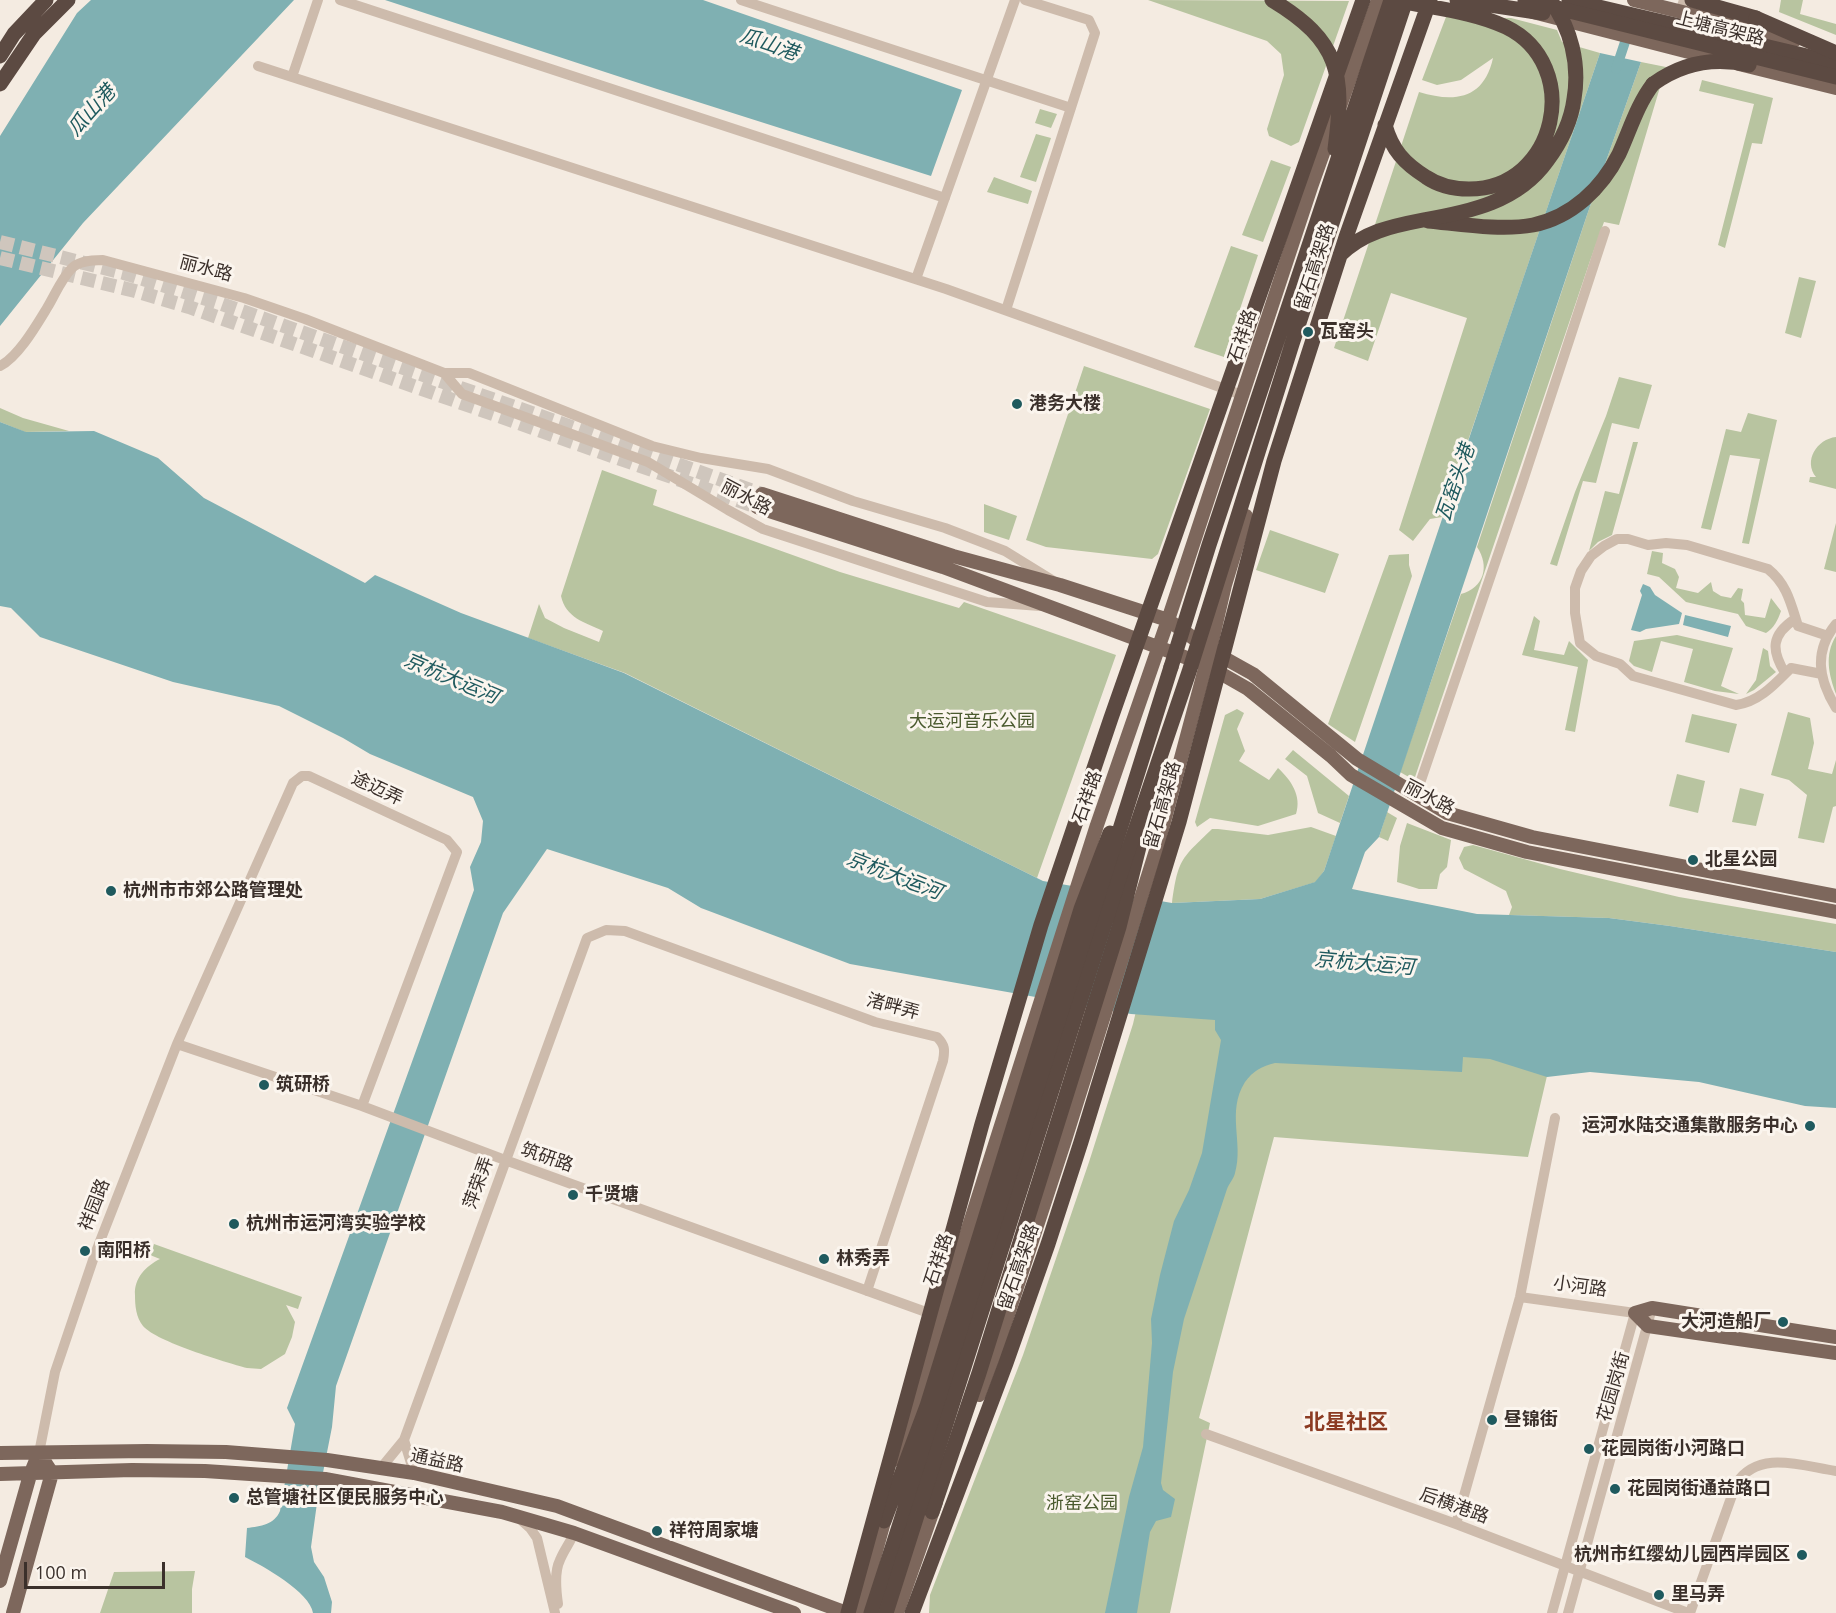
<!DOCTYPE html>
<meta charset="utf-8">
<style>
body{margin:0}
#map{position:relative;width:1836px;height:1613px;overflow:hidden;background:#f4ebe1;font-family:"Open Sans",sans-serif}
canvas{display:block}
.scale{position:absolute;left:24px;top:1562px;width:141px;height:27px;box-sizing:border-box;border:3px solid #3b302b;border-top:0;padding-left:8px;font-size:18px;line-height:21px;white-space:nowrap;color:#3b302b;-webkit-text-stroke:4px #fbf5ee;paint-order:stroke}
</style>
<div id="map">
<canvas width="1836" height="1613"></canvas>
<div class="scale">100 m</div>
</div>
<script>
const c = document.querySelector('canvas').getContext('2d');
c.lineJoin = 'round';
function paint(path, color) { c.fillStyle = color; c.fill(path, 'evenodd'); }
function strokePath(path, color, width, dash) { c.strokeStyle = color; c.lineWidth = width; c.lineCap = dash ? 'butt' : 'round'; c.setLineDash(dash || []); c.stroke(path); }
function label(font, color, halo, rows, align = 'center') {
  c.font = font + ' "Open Sans","Noto Sans SC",sans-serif'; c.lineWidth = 6; c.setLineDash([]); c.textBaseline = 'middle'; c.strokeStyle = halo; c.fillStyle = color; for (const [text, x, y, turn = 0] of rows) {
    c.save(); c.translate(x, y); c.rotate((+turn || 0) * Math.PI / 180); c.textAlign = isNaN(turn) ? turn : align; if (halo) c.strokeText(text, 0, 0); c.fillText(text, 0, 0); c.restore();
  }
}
paint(new Path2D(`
 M 1148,0 L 1349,1 L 1299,142 L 1291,146 L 1269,136 L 1267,129 L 1284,75 L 1281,54 L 1267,41 Z
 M 1781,0 L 1803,0 L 1800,14 L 1836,24 L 1836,35 L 1779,12 Z
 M 1446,17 L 1511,18 L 1557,30 L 1562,42 L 1600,53 L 1442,517 L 1430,519 L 1413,541 L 1399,530 L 1467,318 L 1391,293 L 1368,361 L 1334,348 L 1419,92 C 1455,103 1484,99 1493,58 L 1461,80 L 1437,85 L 1422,80 Z
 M 1641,62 L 1666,67 L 1619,225 L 1604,222 L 1590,261 L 1414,780 L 1400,772 L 1461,594 C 1484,588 1490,566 1477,547 L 1587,215 Z
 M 1702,80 L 1773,98 L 1762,144 L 1752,143 L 1725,248 L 1718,245 L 1754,104 L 1699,91 Z
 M 1040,109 L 1057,114 L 1051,128 L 1035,123 Z
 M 1036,134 L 1051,138 L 1036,182 L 1020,177 Z
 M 1271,160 L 1291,167 L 1263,242 L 1242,235 Z
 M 994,177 L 1032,191 L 1028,204 L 987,192 Z
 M 1231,246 L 1258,255 L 1224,357 L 1194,347 Z
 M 1799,277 L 1816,281 L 1801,338 L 1785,333 Z
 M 1084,366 L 1210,409 L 1158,554 L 1152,559 L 1046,547 L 1026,540 Z
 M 1619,377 L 1652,385 L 1639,429 L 1612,423 L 1596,483 L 1583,481 L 1557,566 L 1550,564 L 1575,492 L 1606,416 Z
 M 0,408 L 23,418 L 69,431 L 25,432 L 0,422 Z
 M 1748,413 L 1777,420 L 1749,544 L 1742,543 L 1760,459 L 1730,455 L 1711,530 L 1701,528 L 1726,429 L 1741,432 Z
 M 1836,437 L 1836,489 L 1809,482 L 1810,477 L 1816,477 C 1803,461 1817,439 1836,437 Z
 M 1633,442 L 1638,442 L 1612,535 L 1598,542 L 1589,551 L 1605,491 L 1619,494 Z
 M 602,470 L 657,490 L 653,505 L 840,572 L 959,608 L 964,602 L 1116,655 L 1037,878 L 625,673 L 528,638 L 539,604 L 545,618 L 564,628 L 599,642 L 603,631 C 584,622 566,618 561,596 Z
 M 984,504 L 1017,516 L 1009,540 L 984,532 Z
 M 1836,523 L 1836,572 L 1824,569 Z
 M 1270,530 L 1339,554 L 1325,593 L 1256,570 Z
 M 1652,551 L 1663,553 L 1662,563 L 1675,569 L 1679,577 L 1676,588 L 1698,593 L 1711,582 L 1713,591 L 1721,596 L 1731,598 L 1738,588 L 1743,589 L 1741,600 L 1744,603 L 1745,615 L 1765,618 L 1771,598 L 1781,611 C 1778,620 1774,628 1766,633 L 1746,626 L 1738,614 L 1686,602 L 1659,577 L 1647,574 Z
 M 1409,554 L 1409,565 L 1412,576 L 1355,742 L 1328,724 L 1389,555 Z
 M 1534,616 L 1540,621 L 1534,650 L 1564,655 L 1569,641 L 1588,660 L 1575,732 L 1565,730 L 1578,667 L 1522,655 Z
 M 1677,635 L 1733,648 L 1721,686 L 1739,694 L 1715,691 L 1684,682 L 1693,649 L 1661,641 L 1652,672 L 1634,666 L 1629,661 L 1634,641 Z
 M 1836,636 L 1836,694 C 1829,675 1824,655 1836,636 Z
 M 1763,648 L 1768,651 L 1770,666 L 1776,672 L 1754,690 L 1746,694 L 1756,680 Z
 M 1237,709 L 1244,713 L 1237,729 L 1245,751 L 1239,761 L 1269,780 L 1278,768 C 1291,780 1302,796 1296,814 L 1258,826 L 1210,818 L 1197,827 L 1195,822 L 1225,715 Z
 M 1788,712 L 1810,718 L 1814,743 L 1808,769 L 1832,774 L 1836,760 L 1836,806 L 1833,807 L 1824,843 L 1798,838 L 1807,795 L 1789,780 L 1771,775 Z
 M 1692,714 L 1737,724 L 1729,753 L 1685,742 Z
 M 1293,750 L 1349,796 L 1340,823 L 1318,813 L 1307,776 L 1285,759 Z
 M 1677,774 L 1705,781 L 1698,813 L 1669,806 Z
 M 1740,788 L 1764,794 L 1756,826 L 1732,822 Z
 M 1387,812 L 1397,818 L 1388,841 L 1379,837 Z
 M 1407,823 L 1451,840 L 1447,867 L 1440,874 L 1437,889 L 1419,889 L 1397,882 L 1400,846 Z
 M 1311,827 L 1336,836 L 1324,871 L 1316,882 L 1260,899 L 1172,903 C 1178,859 1181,859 1212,829 L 1218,829 L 1268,835 Z
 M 1473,845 L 1560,869 L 1679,897 L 1836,924 L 1836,952 L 1670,926 L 1609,918 L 1509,915 L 1512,907 L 1506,891 L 1464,869 L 1459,858 L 1464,847 Z
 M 1140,994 L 1558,1029 L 1528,1157 L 1274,1137 L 1199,1418 L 1210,1423 L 1170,1613 L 929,1613 L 930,1595 L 1023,1355 L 1089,1162 L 1133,1024 Z
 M 154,1244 L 302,1297 L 298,1309 L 286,1305 L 295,1322 L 292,1337 L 285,1354 L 261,1369 L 247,1368 C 225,1362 157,1342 143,1326 C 136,1317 135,1306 135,1295 C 134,1278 146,1266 160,1259 L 150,1255 Z
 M 195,1571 L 192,1589 L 192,1613 L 100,1613 L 114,1572 Z`), '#b8c4a0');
paint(new Path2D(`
 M 91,0 L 294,0 L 83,223 L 0,326 L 0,136 L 77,13 Z
 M 385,0 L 703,0 L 962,90 L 931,176 L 657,89 Z
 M 1600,53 L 1641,62 L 1587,215 L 1379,837 L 1365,852 L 1352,889 L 1477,914 L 1609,918 L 1670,926 L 1836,952 L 1836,1108 L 1805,1106 L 1699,1082 L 1590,1072 L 1547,1077 L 1490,1059 L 1463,1057 L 1462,1072 L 1275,1063 C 1262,1066 1253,1071 1245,1082 C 1226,1112 1244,1143 1235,1173 C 1234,1178 1229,1184 1227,1189 L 1184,1319 L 1173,1372 L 1161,1483 L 1163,1490 L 1175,1499 L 1171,1517 L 1156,1521 L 1150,1532 L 1137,1613 L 1105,1613 L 1129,1497 L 1143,1447 L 1152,1343 L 1151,1319 L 1160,1275 L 1174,1221 L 1189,1190 L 1202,1153 L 1221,1040 L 1215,1030 L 1215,1020 L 1131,1014 L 850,964 L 701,908 L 668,888 L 547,849 L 503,913 L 336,1386 L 332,1427 L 317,1503 L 311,1547 L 314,1562 L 324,1577 L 332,1602 L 331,1613 L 313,1613 C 310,1592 263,1566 245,1557 L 247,1528 C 261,1526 274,1525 280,1511 L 295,1424 L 287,1408 L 474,890 L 470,867 L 481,842 L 483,821 L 473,797 L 370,754 L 343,738 L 279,706 L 173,682 L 40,637 L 11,608 L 0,606 L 0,422 L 26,432 L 94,431 L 158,458 L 204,498 L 365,583 L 375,575 L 461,613 L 624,673 L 1043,881 L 1172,903 L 1260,899 L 1315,882 L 1324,871 L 1495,361 Z
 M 1643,584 L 1650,587 L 1655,595 L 1682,613 L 1679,624 L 1646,629 L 1640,632 L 1631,630 L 1642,595 L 1640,591 Z
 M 1685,615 L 1731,626 L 1728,637 L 1683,625 Z`), '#7fb0b2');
strokePath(new Path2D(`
 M 1616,69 L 1629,30`), '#7fb0b2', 10);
strokePath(new Path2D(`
 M 0,242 L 124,273 L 216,302 L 762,494
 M 0,258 L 135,291 L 189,307 L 757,507`), '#cfc6bd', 14, [14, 7]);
strokePath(new Path2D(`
 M 340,0 L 945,198
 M 741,0 L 1071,108
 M 1680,12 L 1684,0
 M 258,66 L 946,289 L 1242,395
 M 292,77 L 318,0
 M 916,279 L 1015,0
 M 1006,310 L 1095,33 L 1089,20 L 1025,0
 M 0,366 C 18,357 36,326 47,308 C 55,295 61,279 72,268 C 79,261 93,260 103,260 L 244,298 L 305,319 L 444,373 L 469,373 L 652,446 L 701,458 L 768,469 L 853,501 L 945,528 L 1005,551 L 1052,580
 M 444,373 L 462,394 L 648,462 L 728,510 L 763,529 L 987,602 L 1040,606
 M 1836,624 C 1813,652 1819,680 1836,708
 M 1785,673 C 1771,650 1771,635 1795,619
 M 1822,674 L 1791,668 C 1775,684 1759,702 1736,705 L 1633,676 L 1620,664 L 1596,656 L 1580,643 L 1575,613 L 1575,588 L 1581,571 L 1591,556 L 1604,546 L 1617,539 L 1628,539 L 1648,545 L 1666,543 L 1687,545 L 1768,569 C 1787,584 1791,604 1798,626 L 1828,636
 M 1416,795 L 1522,484 L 1605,231
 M 177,1044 L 362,1106 L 505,1160 L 937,1316
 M 1520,1297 L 1635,1313 L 1552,1613
 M 1206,1434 L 1456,1524 L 1688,1613
 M 404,1440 L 414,1473
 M 39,1453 L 55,1372 L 95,1254 L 177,1044 L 293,783 L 302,776 L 309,776 L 447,840 L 457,852 L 362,1106
 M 381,1468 L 404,1440 L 587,938 L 606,930 L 625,931 L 875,1022 L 937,1037 C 945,1045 945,1050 943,1061 L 867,1291
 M 520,1519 L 530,1528 L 537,1538 L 555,1613
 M 1456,1524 L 1520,1297 L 1555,1118
 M 558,1604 C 556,1590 554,1572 560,1560 C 564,1550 570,1543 574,1533
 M 1568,1613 L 1652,1308
 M 1690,1613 L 1736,1484 C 1758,1449 1802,1466 1836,1471`), '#cdbbac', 10);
strokePath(new Path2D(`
 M 1634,0 L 1795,40
 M 1533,12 L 1720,60
 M 1739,64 L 1836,88
 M 762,494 L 953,556 L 1060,585 L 1168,620 L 1210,650 L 1253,674 L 1357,759 L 1447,813 L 1532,837 L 1836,896
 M 757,507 L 943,567 L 1206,665 L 1248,689 L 1331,756 L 1351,775 L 1442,828 L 1527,852 L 1836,912
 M 1635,1313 L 1648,1326 L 1836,1353
 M 1635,1313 L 1652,1308 L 1836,1337
 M 979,1395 L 998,1345 L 1064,1143 L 1158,844 L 1210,650 L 1225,585 L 1246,516
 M 0,1453 L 147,1451 L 226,1452 L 327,1460 L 414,1473 L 557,1506 L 847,1613
 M 900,1460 L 940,1317 L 1097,825 L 1168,620 L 1311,187 L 1378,0
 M 0,1474 L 132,1470 L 205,1471 L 325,1479 L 502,1512 L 574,1533 L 794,1613
 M 0,1581 L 30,1475 L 39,1453
 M 13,1613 L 52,1473 L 39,1453
 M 859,1613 L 887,1511
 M 897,1613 L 936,1502`), '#7d675c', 14);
strokePath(new Path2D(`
 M 1569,0 L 1836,63
 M 1692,0 L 1756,18
 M 0,56 L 14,34 L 46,0
 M 0,84 L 34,34 L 68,0
 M 1428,221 C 1460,224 1501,231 1533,225 C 1572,217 1602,188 1619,154 C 1630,130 1637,105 1653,84
 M 932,1512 L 979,1373 L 1119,927 L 1151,799
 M 884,1521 L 927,1406 L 1081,909 L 1110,833
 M 871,1613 L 959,1341 L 1171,667`), '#5c4a42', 15);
strokePath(new Path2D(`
 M 1272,0 C 1340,41 1345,74 1335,149
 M 1457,0 L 1543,13
 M 1525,0 L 1836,77
 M 1756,18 L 1836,53
 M 1653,84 C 1682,63 1715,57 1749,65
 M 1385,125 C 1392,150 1404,163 1426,177 C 1439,186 1453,189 1469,189 C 1557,189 1584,65 1506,27 C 1472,11 1431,8 1395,0
 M 1340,255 C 1363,232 1392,226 1423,220 C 1469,212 1518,202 1547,161 C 1561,142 1571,123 1574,99 C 1580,64 1571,28 1550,0
 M 1171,667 L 1209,545 L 1391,0
 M 848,1613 L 982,1124 L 1041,925 L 1111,718 L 1363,0
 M 886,1613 L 1125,860 L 1189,672 L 1292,344 L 1406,0
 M 912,1613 L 1006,1363 L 1048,1244 L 1081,1142 L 1179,822 L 1274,461 L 1346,237 L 1430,0`), '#5c4a42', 15);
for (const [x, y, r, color] of [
 [1308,332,6,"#1f5a5e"],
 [1017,404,6,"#1f5a5e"],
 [1693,860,6,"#1f5a5e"],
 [111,891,6,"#1f5a5e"],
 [264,1085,6,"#1f5a5e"],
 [1810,1126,6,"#1f5a5e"],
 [573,1195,6,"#1f5a5e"],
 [234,1224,6,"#1f5a5e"],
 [85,1251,6,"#1f5a5e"],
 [824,1259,6,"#1f5a5e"],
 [1783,1322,6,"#1f5a5e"],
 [1492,1420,6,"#1f5a5e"],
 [1589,1449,6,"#1f5a5e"],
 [1615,1489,6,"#1f5a5e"],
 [234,1498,6,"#1f5a5e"],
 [657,1531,6,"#1f5a5e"],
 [1802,1555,6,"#1f5a5e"],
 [1659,1595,6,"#1f5a5e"]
]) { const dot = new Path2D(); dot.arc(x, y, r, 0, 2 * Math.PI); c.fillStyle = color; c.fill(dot); strokePath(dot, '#fbf5ee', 2); }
label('18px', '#3b302b', '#fbf5ee', [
 ["上塘高架路",1720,29,14],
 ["留石高架路",1315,267,-72],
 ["丽水路",206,269,15],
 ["石祥路",1243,336,-72],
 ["丽水路",746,498,28],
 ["途迈弄",377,789,25],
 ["石祥路",1088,797,-71],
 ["丽水路",1429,798,28],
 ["留石高架路",1163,805,-74],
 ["渚畔弄",893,1007,15],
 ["筑研路",547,1158,19],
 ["萍荣弄",479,1183,-70],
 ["祥园路",95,1205,-69],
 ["石祥路",939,1260,-72],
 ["留石高架路",1019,1267,-71],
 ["小河路",1580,1287,8],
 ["花园岗街",1614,1387,-74],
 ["通益路",437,1461,12],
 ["后横港路",1454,1506,20]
]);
label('bold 18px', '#3b302b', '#fbf5ee', [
 ["瓦窑头",1320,332],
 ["港务大楼",1029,404],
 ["北星公园",1705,860],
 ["杭州市市郊公路管理处",123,891],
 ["筑研桥",276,1085],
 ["运河水陆交通集散服务中心",1798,1126,"right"],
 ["千贤塘",585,1195],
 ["杭州市运河湾实验学校",246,1224],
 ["南阳桥",97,1251],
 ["林秀弄",836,1259],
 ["大河造船厂",1771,1322,"right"],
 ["昼锦街",1504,1420],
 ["花园岗街小河路口",1601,1449],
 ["花园岗街通益路口",1627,1489],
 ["总管塘社区便民服务中心",246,1498],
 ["祥符周家塘",669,1531],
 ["杭州市红缨幼儿园西岸园区",1790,1555,"right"],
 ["里马弄",1671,1595]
], 'left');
label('18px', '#4a5a2e', '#fbf5ee', [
 ["大运河音乐公园",972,722],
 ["浙窑公园",1082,1504]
]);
label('italic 20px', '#1f5a5e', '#fbf5ee', [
 ["瓜山港",769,45,19],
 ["瓜山港",92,111,-48],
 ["瓦窑头港",1456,483,-71],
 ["京杭大运河",451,679,23],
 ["京杭大运河",894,876,21],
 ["京杭大运河",1364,964,5]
]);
label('bold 21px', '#8c3b22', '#fbf5ee', [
 ["北星社区",1346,1423]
]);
</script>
